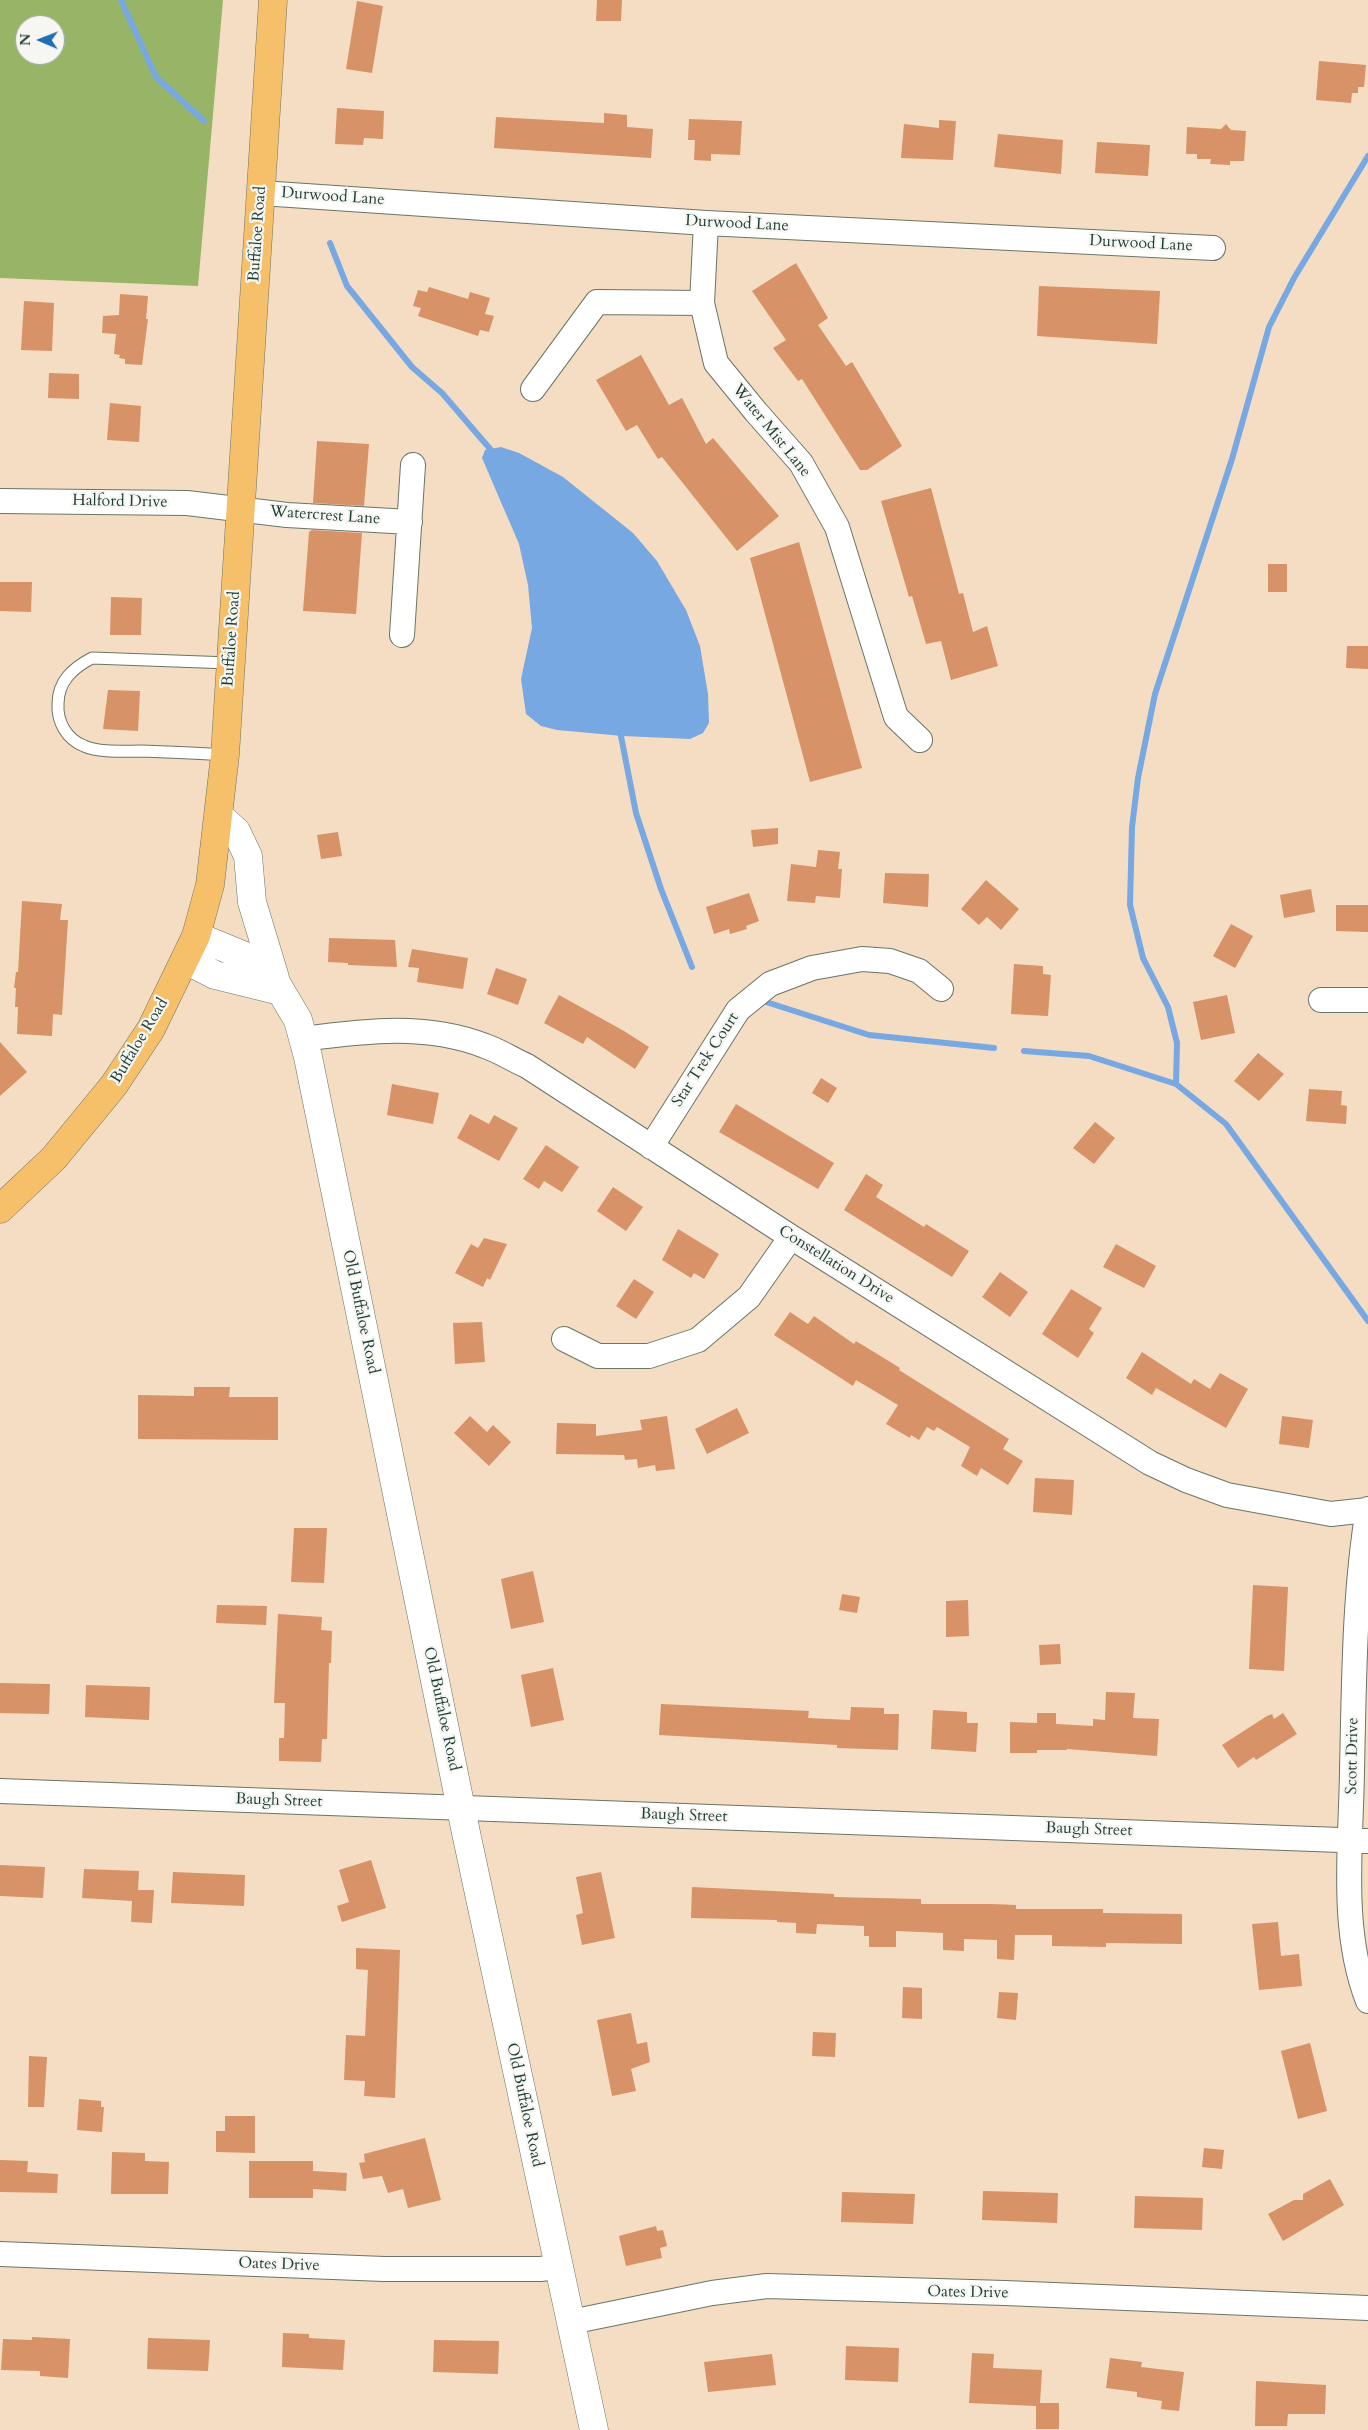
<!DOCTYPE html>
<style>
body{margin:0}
#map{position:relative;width:1368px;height:2430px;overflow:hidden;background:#f4ddc3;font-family:Cardo,serif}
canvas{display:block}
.north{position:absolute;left:15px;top:15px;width:50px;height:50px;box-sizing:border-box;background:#f6f6f2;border:1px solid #a0aca6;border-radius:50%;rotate:271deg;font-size:14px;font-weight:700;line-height:20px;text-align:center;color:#1f3d34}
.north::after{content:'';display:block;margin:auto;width:18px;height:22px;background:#1f6fb2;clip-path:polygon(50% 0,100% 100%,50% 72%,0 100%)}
</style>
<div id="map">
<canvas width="1368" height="2430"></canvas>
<div class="north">N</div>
</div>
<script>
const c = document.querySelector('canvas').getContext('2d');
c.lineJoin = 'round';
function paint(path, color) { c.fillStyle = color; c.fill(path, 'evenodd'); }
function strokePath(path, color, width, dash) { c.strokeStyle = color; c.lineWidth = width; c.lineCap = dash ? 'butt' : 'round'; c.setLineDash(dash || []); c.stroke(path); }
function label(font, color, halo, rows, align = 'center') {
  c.font = font + ' Cardo,serif'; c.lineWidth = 4.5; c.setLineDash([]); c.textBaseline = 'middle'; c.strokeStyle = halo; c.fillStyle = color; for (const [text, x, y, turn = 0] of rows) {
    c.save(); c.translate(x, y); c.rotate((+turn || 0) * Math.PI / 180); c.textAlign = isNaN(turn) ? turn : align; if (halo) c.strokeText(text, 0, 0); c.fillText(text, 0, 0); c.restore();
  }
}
paint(new Path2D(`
 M 0,0 L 223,0 L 198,286 L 0,278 ZM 25,25 L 55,25 L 55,55 L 25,55 Z`), '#98b567');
paint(new Path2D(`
 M 501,447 L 519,453 L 563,477 L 633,533 L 657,561 L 686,610 L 700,646 L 708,694 L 709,723 L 703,733 L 690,739 L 623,736 L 557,730 L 541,726 L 526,714 L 521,679 L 532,628 L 528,585 L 519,544 L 482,458 L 485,450 Z`), '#77a8e2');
strokePath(new Path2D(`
 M 121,0 L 156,77 L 204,121
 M 330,243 L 347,286 L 412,367 L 442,393 L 491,450 L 495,458
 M 620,731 L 636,813 L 661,889 L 692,967
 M 763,1001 L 869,1035 L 994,1048
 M 1024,1051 L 1089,1056 L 1176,1084 L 1226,1124 L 1368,1321
 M 1176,1084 L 1177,1043 L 1168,1007 L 1143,958 L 1130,905 L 1132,827 L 1138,778 L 1155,694 L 1232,459 L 1269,327 L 1294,278 L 1368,156`), '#77a8e2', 6);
paint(new Path2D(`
 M 597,0 L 622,0 L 621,21 L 596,21 Z
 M 357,1 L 383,6 L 372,73 L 346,69 Z
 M 1319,61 L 1366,65 L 1364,87 L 1358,87 L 1358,93 L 1352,93 L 1351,103 L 1316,100 Z
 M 337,108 L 384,111 L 383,139 L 364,138 L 363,145 L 335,144 Z
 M 604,113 L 627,115 L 627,127 L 653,129 L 651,158 L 494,148 L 496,117 L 604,123 Z
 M 689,119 L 742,121 L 740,155 L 711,154 L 711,161 L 694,160 L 695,140 L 688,140 Z
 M 939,120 L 956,121 L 953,160 L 901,158 L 904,124 L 939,128 Z
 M 1226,124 L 1231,130 L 1246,131 L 1244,161 L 1230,161 L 1230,165 L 1210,164 L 1211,159 L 1197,159 L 1197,154 L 1186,154 L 1187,127 L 1221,129 Z
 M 998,134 L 1063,140 L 1061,174 L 994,167 Z
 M 1097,142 L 1150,145 L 1148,176 L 1095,173 Z
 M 796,263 L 828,318 L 818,325 L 846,366 L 852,362 L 902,446 L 867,470 L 860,470 L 802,379 L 798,381 L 773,348 L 786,340 L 752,291 Z
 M 1039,286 L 1160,291 L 1157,344 L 1037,336 Z
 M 429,287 L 468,299 L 470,292 L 490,298 L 485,314 L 494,316 L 489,332 L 480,330 L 478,336 L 418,316 L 421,308 L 413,306 L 418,290 L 427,292 Z
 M 120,294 L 148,296 L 146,319 L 148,319 L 142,365 L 125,364 L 125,359 L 119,358 L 120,355 L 114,354 L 116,334 L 102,333 L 103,316 L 119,315 Z
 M 24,301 L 54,303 L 52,351 L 21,350 Z
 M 641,355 L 669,405 L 682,398 L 706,444 L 713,438 L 779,516 L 737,551 L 662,457 L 658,459 L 637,425 L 626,431 L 596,380 Z
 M 49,373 L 79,374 L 79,399 L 48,398 Z
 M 110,403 L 141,406 L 139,442 L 107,440 Z
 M 317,441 L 369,444 L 364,506 L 313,503 Z
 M 931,488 L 959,594 L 963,593 L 973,632 L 987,626 L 998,666 L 951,680 L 941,641 L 926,644 L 912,596 L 909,597 L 881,501 Z
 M 312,530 L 362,533 L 356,614 L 303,611 L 309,532 Z
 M 799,542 L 862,768 L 810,782 L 750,558 Z
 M 1268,564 L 1287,564 L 1287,592 L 1268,592 Z
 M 0,582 L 32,582 L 31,612 L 0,611 Z
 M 111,597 L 142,598 L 141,635 L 110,635 Z
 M 1347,646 L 1368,646 L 1368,669 L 1346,668 Z
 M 108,690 L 140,691 L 138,731 L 103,729 Z
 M 778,828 L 778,844 L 753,847 L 751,830 Z
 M 338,832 L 342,856 L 321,859 L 317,835 Z
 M 818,850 L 840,852 L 838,869 L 842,869 L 840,898 L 816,896 L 815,903 L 787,901 L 791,864 L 816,867 Z
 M 885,873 L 929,874 L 928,907 L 883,903 Z
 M 986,880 L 1019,909 L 1001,930 L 987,917 L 979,925 L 961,909 Z
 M 1311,889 L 1315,912 L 1284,918 L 1280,895 Z
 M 749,893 L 759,921 L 746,926 L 747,929 L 730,934 L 729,929 L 714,934 L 706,907 Z
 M 22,901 L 62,904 L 60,920 L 68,920 L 62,1015 L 53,1014 L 52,1036 L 17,1034 L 18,1007 L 15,1007 L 16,988 L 14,988 L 16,972 L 18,972 Z
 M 1336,905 L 1368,905 L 1368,932 L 1336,931 Z
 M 1231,924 L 1253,936 L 1235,968 L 1213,956 Z
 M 329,938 L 395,940 L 397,967 L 348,965 L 348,963 L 328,962 Z
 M 412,949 L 468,958 L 463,989 L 417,982 L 419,968 L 408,967 Z
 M 1014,964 L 1043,966 L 1043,974 L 1051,975 L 1048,1016 L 1011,1014 Z
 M 496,968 L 527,979 L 518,1005 L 487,994 Z
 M 559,995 L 624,1031 L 649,1047 L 635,1069 L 587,1037 L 583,1044 L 544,1023 Z
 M 1227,995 L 1235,1033 L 1201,1040 L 1193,1002 Z
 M 0,1042 L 27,1072 L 0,1096 Z
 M 1258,1053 L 1284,1074 L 1259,1101 L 1234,1081 Z
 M 821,1078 L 837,1088 L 828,1103 L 812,1093 Z
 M 392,1084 L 439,1093 L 433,1124 L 387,1115 Z
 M 1309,1089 L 1342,1091 L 1341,1105 L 1347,1106 L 1346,1124 L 1306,1121 Z
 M 736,1104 L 834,1163 L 818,1189 L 719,1132 Z
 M 470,1114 L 489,1124 L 494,1115 L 518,1128 L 499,1161 L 457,1138 Z
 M 1095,1122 L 1115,1138 L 1094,1164 L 1073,1148 Z
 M 546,1145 L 579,1167 L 562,1192 L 544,1181 L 539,1189 L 523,1179 Z
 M 866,1174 L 883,1185 L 876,1197 L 924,1227 L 926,1224 L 969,1251 L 952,1277 L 844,1210 Z
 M 613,1187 L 643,1207 L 626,1231 L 597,1211 Z
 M 678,1229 L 719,1254 L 704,1279 L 694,1273 L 691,1278 L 662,1260 Z
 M 484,1238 L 507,1244 L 490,1280 L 487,1278 L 483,1287 L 455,1273 L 471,1244 L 478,1248 Z
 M 1116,1244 L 1156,1266 L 1144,1288 L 1103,1267 Z
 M 1000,1272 L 1028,1292 L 1010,1317 L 982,1297 Z
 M 634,1279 L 654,1292 L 636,1319 L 616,1306 Z
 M 1071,1289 L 1102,1308 L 1089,1329 L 1094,1333 L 1078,1358 L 1042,1334 Z
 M 790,1312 L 808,1324 L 814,1316 L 854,1344 L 856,1341 L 900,1368 L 899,1370 L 1009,1439 L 1003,1449 L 1023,1461 L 1008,1485 L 981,1468 L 977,1476 L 961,1466 L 970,1447 L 937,1427 L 934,1431 L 927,1427 L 919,1440 L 911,1435 L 910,1438 L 886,1424 L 898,1405 L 856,1380 L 853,1386 L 774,1335 Z
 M 482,1322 L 485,1362 L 455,1364 L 453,1323 Z
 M 1142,1352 L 1191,1384 L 1194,1379 L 1210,1389 L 1220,1373 L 1248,1389 L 1226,1428 L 1156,1388 L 1152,1395 L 1126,1378 Z
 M 194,1387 L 230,1387 L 229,1397 L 278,1397 L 278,1440 L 138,1439 L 138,1395 L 194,1396 Z
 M 737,1408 L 749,1433 L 707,1454 L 695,1429 Z
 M 470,1416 L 487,1432 L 493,1425 L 511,1442 L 489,1466 L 454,1433 Z
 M 667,1416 L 675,1469 L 656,1471 L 655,1465 L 638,1468 L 637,1459 L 625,1460 L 624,1455 L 556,1454 L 557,1423 L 596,1424 L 596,1436 L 642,1430 L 640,1420 Z
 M 1282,1416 L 1313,1420 L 1309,1448 L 1279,1444 Z
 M 1035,1478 L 1074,1480 L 1072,1515 L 1033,1512 Z
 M 294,1528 L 327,1528 L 324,1583 L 291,1582 Z
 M 533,1571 L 544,1622 L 511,1629 L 501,1579 Z
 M 1253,1585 L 1288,1587 L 1284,1671 L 1249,1669 Z
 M 842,1594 L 860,1597 L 857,1613 L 839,1610 Z
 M 968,1600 L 969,1636 L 946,1637 L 946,1601 Z
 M 217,1605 L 267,1606 L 266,1625 L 216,1623 Z
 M 278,1614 L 322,1617 L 321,1630 L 332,1631 L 331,1663 L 329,1663 L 327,1739 L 322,1739 L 321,1762 L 279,1761 L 279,1738 L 284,1738 L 285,1703 L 274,1703 Z
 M 1060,1644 L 1061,1664 L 1040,1665 L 1039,1645 Z
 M 553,1668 L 564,1720 L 531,1727 L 521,1675 Z
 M 0,1683 L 50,1684 L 49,1714 L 0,1713 Z
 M 86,1685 L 150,1687 L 149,1720 L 85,1717 Z
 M 1106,1692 L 1135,1693 L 1133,1718 L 1159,1719 L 1157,1756 L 1067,1749 L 1067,1750 L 1037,1750 L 1037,1753 L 1010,1753 L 1010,1722 L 1037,1723 L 1037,1713 L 1056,1713 L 1056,1724 L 1093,1726 L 1093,1719 L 1105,1720 Z
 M 661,1704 L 809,1711 L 808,1718 L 850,1720 L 851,1707 L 884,1708 L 884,1714 L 899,1714 L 898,1750 L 837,1748 L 837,1745 L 659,1735 Z
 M 933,1710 L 967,1712 L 967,1723 L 978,1723 L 976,1752 L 931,1749 Z
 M 1283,1713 L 1297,1734 L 1256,1760 L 1254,1757 L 1238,1768 L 1222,1745 L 1267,1716 L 1272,1714 L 1274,1719 Z
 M 371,1860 L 386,1908 L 342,1922 L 337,1906 L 349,1902 L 339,1870 Z
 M 0,1865 L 45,1867 L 43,1898 L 0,1896 Z
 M 84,1869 L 139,1871 L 138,1890 L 154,1890 L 152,1923 L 131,1922 L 132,1901 L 82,1898 Z
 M 173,1872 L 245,1875 L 244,1906 L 171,1903 Z
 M 601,1872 L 615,1938 L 582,1945 L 576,1915 L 583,1913 L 576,1877 Z
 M 692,1887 L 834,1894 L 834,1897 L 921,1899 L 921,1904 L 991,1904 L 1016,1905 L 1016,1909 L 1103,1909 L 1103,1913 L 1182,1914 L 1182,1944 L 1106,1943 L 1106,1947 L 1052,1946 L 1052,1935 L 1015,1935 L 1014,1960 L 997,1959 L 997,1940 L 964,1939 L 964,1951 L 943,1950 L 943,1933 L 896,1931 L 896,1947 L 869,1947 L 869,1936 L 864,1936 L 864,1926 L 817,1924 L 816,1934 L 796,1933 L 796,1923 L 777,1922 L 777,1920 L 691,1918 Z
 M 1278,1922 L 1281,1956 L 1299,1954 L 1302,1986 L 1259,1990 L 1252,1924 Z
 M 356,1948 L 400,1950 L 395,2098 L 364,2096 L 365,2081 L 344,2080 L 346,2035 L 365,2036 L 368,1970 L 356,1969 Z
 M 903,1987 L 922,1988 L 922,2019 L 902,2018 Z
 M 999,1992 L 1018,1993 L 1016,2020 L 997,2018 Z
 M 631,2013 L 637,2044 L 647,2042 L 650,2062 L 631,2069 L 636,2091 L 612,2096 L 597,2020 Z
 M 813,2032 L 836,2033 L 835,2057 L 812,2056 Z
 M 1310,2043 L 1327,2111 L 1298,2119 L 1281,2051 Z
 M 29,2056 L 47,2057 L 44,2107 L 28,2107 Z
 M 79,2099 L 101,2101 L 101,2107 L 104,2107 L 102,2132 L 77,2130 Z
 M 225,2116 L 255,2116 L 255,2153 L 216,2152 L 216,2131 L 225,2131 Z
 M 425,2138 L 441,2200 L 408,2208 L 403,2189 L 388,2193 L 382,2176 L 363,2179 L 359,2163 L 365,2162 L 364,2154 Z
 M 1204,2148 L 1224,2150 L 1222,2169 L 1202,2167 Z
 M 112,2152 L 145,2153 L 145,2161 L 169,2162 L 168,2194 L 111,2194 Z
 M 0,2160 L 28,2161 L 27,2172 L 58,2174 L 57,2193 L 0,2192 Z
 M 249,2161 L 313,2161 L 313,2171 L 347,2173 L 346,2191 L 313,2189 L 313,2198 L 249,2198 Z
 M 1330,2179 L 1344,2205 L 1283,2241 L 1268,2214 L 1294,2200 L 1303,2200 L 1303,2194 Z
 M 983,2191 L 1058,2193 L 1057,2223 L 982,2220 Z
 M 842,2192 L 915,2194 L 913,2224 L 841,2222 Z
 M 1135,2196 L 1203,2198 L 1202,2230 L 1134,2228 Z
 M 656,2226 L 657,2231 L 663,2230 L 667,2246 L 660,2248 L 662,2258 L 626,2266 L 619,2236 Z
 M 283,2333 L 309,2334 L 309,2338 L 345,2340 L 343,2370 L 282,2367 Z
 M 32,2337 L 70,2339 L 68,2378 L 40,2376 L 40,2371 L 1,2370 L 3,2339 L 32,2340 Z
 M 148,2338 L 210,2340 L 208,2371 L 147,2369 Z
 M 434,2340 L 499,2341 L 498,2374 L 433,2372 Z
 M 846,2346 L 899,2348 L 898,2382 L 845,2380 Z
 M 972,2353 L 994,2354 L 993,2368 L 1042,2370 L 1040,2403 L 1059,2403 L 1059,2429 L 1036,2429 L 1036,2406 L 969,2403 Z
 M 772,2354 L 776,2385 L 708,2392 L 704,2362 Z
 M 1110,2358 L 1142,2362 L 1141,2367 L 1184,2372 L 1179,2411 L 1161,2409 L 1162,2401 L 1137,2397 L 1137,2392 L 1106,2388 Z
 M 1256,2381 L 1326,2385 L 1325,2414 L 1288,2414 L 1287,2426 L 1255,2426 Z`), '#d79267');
const service = new Path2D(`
 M 225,755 C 197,753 169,752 141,751 C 123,751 100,753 84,746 C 66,739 57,721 58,704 C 58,681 73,668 92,658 L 230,663`);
const minor = new Path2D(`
 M 261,193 L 706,223 L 1213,248
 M 706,223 L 702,303 L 716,363 L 756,412 L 801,463 L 837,527 L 896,717 L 920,740
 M 533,389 L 597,302 L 702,303
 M 0,501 L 187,503 L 287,515 L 410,522
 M 402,635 L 413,465
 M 1321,1000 L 1368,1000
 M 303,1039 C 365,1031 425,1023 485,1046 C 500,1051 513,1060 527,1066 L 791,1237 L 1150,1463 L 1186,1480 L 1227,1495 L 1331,1514 L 1368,1510
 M 651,1147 L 738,1010 L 770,984 L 812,968 L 862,959 L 890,961 L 919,971 L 941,989
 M 564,1339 L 598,1356 L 649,1356 L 698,1340 L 749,1297 L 791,1237
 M 1368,1509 C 1354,1595 1354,1684 1352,1771 C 1351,1846 1340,1930 1368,2001
 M 0,1791 L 1368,1841
 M 0,2254 L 384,2269 L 540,2269 L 559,2267
 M 571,2322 L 712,2293 L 767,2286 L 1005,2293 L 1368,2308`);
const tertiary = new Path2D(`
 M 219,816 L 236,831 L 248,856 L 252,902 L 275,978
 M 196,936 L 252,959 L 269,971 L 298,1020 L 308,1057 L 465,1828 L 594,2430
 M 186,960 L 215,975 L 280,991`);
const primary = new Path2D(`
 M 0,1209 L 54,1158 L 114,1085 L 151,1029 L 196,936 L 210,885 L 225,755 L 273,0`);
strokePath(service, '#6a7566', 13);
strokePath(minor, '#6a7566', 26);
strokePath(tertiary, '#6a7566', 29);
strokePath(primary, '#6a7566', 29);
strokePath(service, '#fff', 11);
strokePath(minor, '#fff', 24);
strokePath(tertiary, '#fff', 28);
strokePath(primary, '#f6c06b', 28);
label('16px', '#1f3d34', '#f6f6f2', [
 ["Durwood Lane",333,197,4],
 ["Durwood Lane",737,224,3],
 ["Buffaloe Road",258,234,-86],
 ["Durwood Lane",1141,244,3],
 ["Water Mist Lane",771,431,51],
 ["Halford Drive",120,502,1],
 ["Watercrest Lane",325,516,4],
 ["Buffaloe Road",232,639,-86],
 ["Buffaloe Road",140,1041,-59],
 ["Star Trek Court",706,1060,-57],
 ["Constellation Drive",836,1265,32],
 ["Old Buffaloe Road",360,1312,78],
 ["Old Buffaloe Road",441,1709,78],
 ["Scott Drive",1353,1756,-89],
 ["Baugh Street",279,1801,2],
 ["Baugh Street",684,1816,2],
 ["Baugh Street",1089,1830,2],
 ["Old Buffaloe Road",524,2105,78],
 ["Oates Drive",279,2265,2],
 ["Oates Drive",968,2293,1]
]);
</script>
